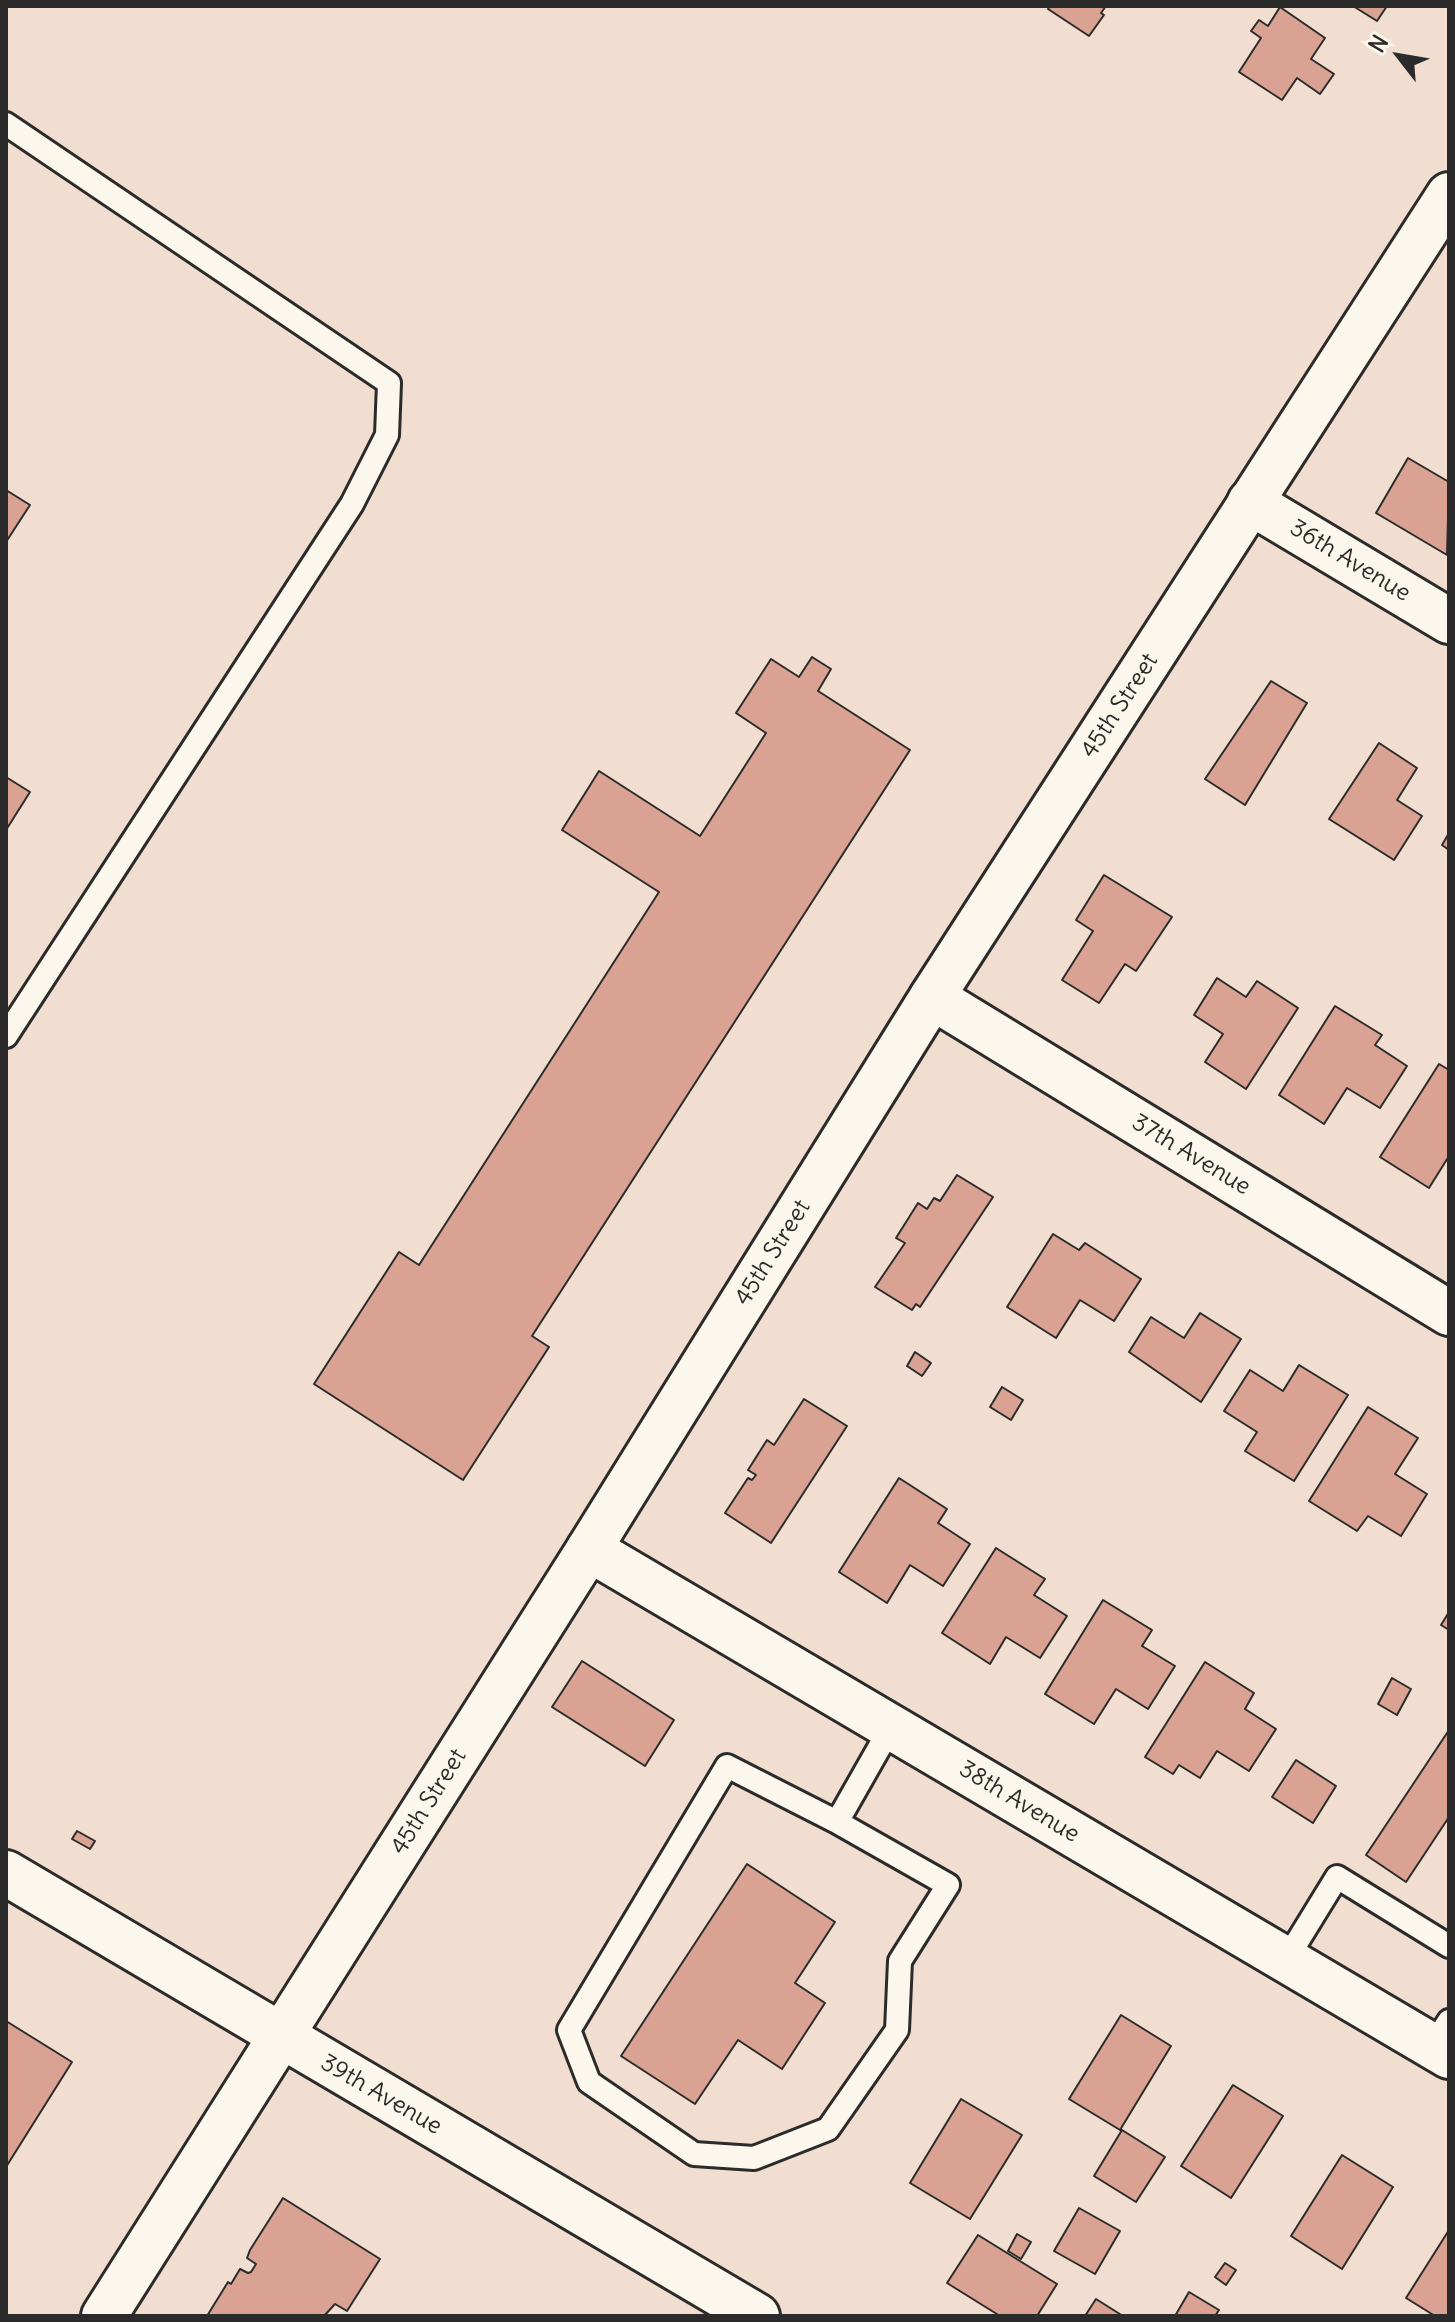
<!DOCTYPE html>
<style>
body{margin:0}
#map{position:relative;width:1455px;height:2322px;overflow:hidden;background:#f1ded1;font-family:Delius,sans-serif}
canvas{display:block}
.frame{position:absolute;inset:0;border:8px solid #2b2b2b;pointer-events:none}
.north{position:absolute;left:1359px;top:16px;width:80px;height:80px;-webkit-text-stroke:6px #fbf7ec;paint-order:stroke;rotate:301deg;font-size:22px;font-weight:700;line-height:32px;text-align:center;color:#2b2b2b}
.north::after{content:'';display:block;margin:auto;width:28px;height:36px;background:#2b2b2b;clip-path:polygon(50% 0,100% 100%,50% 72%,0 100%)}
</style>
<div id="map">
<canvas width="1455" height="2322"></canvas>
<div class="frame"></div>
<div class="north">N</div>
</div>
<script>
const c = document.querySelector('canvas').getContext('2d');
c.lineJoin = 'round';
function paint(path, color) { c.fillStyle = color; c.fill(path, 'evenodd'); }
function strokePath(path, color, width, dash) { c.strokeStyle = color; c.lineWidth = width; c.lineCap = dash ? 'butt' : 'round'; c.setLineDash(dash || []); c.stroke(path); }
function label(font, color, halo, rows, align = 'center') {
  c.font = font + ' Delius,sans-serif'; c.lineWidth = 7; c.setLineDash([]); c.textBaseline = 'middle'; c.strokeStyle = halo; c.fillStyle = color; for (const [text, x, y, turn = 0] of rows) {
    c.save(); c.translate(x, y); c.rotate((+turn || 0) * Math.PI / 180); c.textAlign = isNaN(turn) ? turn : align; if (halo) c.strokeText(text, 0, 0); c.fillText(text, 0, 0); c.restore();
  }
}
const building = new Path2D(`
 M 1050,6 L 1106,6 L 1101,13 L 1104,15 L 1089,36 L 1048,9 Z
 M 1353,6 L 1387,6 L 1377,21 Z
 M 1280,7 L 1325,38 L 1311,59 L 1334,74 L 1320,94 L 1297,78 L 1282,100 L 1239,72 L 1261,38 L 1251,31 L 1259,20 L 1268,26 Z
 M 1408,458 L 1449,482 L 1447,555 L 1376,513 Z
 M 6,490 L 30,505 L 6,542 Z
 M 812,657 L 831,669 L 818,691 L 910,750 L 532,1336 L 549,1347 L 463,1480 L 314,1384 L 399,1252 L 419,1265 L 659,892 L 562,830 L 599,771 L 700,836 L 766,733 L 736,713 L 771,659 L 799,677 Z
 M 1271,681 L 1307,703 L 1245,805 L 1205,779 Z
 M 1379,743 L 1417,768 L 1397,800 L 1422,816 L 1394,860 L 1329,819 Z
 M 6,777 L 30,792 L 6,830 Z
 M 1449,833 L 1449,850 L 1442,845 Z
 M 1104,875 L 1172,917 L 1136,971 L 1125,964 L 1099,1003 L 1062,980 L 1093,931 L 1076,920 Z
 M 1217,978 L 1246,997 L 1257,981 L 1298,1008 L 1246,1089 L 1205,1062 L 1223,1034 L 1194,1015 Z
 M 1335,1006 L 1382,1035 L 1375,1045 L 1407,1066 L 1380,1108 L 1347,1088 L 1324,1124 L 1279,1095 Z
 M 1439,1064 L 1449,1070 L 1449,1156 L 1429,1188 L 1380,1157 Z
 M 957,1175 L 993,1197 L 920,1307 L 916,1304 L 912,1310 L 875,1287 L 905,1243 L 896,1238 L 918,1203 L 927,1209 L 934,1198 L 940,1201 Z
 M 1053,1234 L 1079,1250 L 1085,1243 L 1141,1279 L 1114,1321 L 1080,1300 L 1056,1338 L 1007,1307 Z
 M 1200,1313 L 1241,1339 L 1201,1402 L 1129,1352 L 1151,1317 L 1184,1338 Z
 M 915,1352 L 931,1363 L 922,1376 L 907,1366 Z
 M 1299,1365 L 1348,1395 L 1294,1481 L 1245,1451 L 1257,1432 L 1224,1411 L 1250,1370 L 1283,1391 Z
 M 1002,1387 L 1023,1400 L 1011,1420 L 990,1407 Z
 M 804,1399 L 847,1426 L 771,1543 L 725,1513 L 748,1478 L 752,1480 L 756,1475 L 748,1470 L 767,1440 L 774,1445 Z
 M 1368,1407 L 1418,1438 L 1395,1474 L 1427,1494 L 1401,1536 L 1368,1516 L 1357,1531 L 1309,1501 Z
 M 899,1478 L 947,1509 L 938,1523 L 970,1544 L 943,1586 L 910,1565 L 887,1603 L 839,1572 Z
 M 996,1548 L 1045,1579 L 1034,1595 L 1067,1616 L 1040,1658 L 1006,1637 L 990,1664 L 942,1633 Z
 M 1103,1600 L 1152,1630 L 1142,1646 L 1175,1666 L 1148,1709 L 1116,1689 L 1094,1724 L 1045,1694 Z
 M 1449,1612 L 1449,1630 L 1441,1625 Z
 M 582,1661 L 674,1720 L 645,1766 L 552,1707 Z
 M 1205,1662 L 1254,1693 L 1245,1709 L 1276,1729 L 1249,1771 L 1217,1751 L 1200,1778 L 1179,1765 L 1173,1774 L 1145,1757 Z
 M 1392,1678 L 1411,1689 L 1397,1715 L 1378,1704 Z
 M 1449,1730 L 1449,1817 L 1406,1882 L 1366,1855 Z
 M 1296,1760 L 1336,1786 L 1313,1823 L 1272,1797 Z
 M 77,1831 L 95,1841 L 90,1849 L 72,1839 Z
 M 747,1864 L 835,1922 L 795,1983 L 825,2003 L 782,2069 L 738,2040 L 695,2104 L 621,2056 Z
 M 1121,2015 L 1171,2046 L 1120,2130 L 1069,2099 Z
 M 6,2021 L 72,2062 L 6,2167 Z
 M 1233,2085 L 1283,2116 L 1231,2198 L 1181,2166 Z
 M 961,2099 L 1022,2135 L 970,2219 L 910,2183 Z
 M 1122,2130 L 1165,2157 L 1136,2202 L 1094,2176 Z
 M 1342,2155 L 1393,2187 L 1342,2269 L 1291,2236 Z
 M 283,2198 L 380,2259 L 347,2311 L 335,2304 L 324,2316 L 207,2316 L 228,2282 L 231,2284 L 240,2269 L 248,2273 L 251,2272 L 256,2264 L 247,2258 L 250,2250 Z
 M 1079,2208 L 1120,2231 L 1095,2274 L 1054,2251 Z
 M 1449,2230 L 1449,2316 L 1435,2316 L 1406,2298 Z
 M 1017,2234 L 1031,2242 L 1021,2259 L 1008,2251 Z
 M 978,2235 L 1057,2284 L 1037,2316 L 1000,2316 L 947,2283 Z
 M 1225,2263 L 1236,2270 L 1226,2285 L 1215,2277 Z
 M 1189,2292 L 1219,2310 L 1215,2316 L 1175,2316 Z
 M 1096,2299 L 1123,2316 L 1085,2316 Z`);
paint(building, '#daa292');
strokePath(building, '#2b2b2b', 2);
const lane = new Path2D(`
 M 6,124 L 389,383 L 387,435 L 352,504 L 6,1036
 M 837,1822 L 948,1885 L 900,1961 L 897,2030 L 828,2129 L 754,2158 L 694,2154 L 589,2082 L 569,2030 L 727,1766 L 837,1822 L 891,1727
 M 1286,1960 L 1337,1877 L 1449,1946
 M 1433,2046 L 1449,2021`);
const street = new Path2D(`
 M 1250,502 L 1449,621
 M 932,997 L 1449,1313
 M 589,1549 L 1449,2056`);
const secondary = new Path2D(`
 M 6,1873 L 757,2316
 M 104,2316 L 589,1549 L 932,997 L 1449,195`);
strokePath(lane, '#2b2b2b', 28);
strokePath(street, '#2b2b2b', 50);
strokePath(secondary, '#2b2b2b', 50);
strokePath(lane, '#fbf7ec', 22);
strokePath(street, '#fbf7ec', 44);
strokePath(secondary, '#fbf7ec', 44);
label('24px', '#2b2b2b', '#fbf7ec', [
 ["36th Avenue",1350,561,31],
 ["45th Street",1120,706,-57],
 ["37th Avenue",1191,1155,31],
 ["45th Street",773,1253,-58],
 ["45th Street",429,1802,-58],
 ["38th Avenue",1019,1802,31],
 ["39th Avenue",381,2095,30]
]);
</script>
